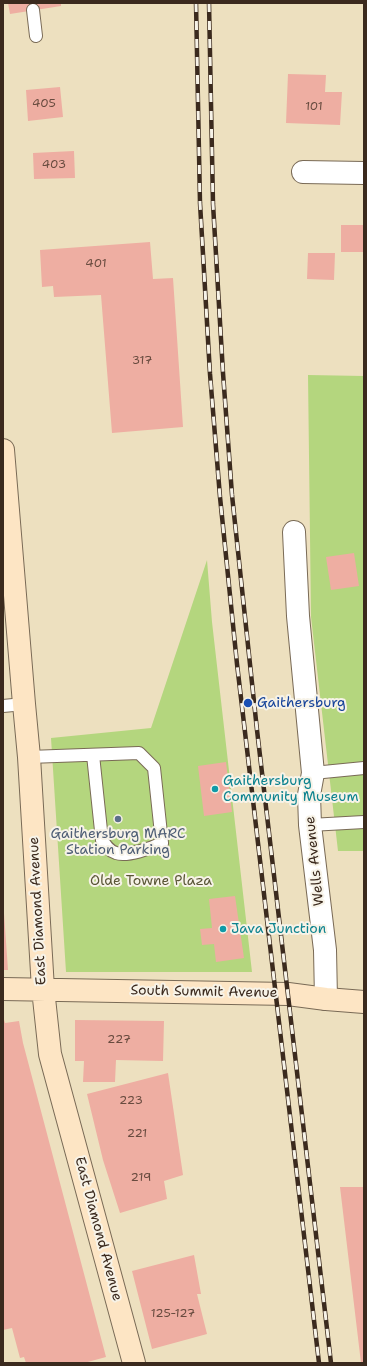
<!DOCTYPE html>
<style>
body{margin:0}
#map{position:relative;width:367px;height:1366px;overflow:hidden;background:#ede0bf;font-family:"Shantell Sans",sans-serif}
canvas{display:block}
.frame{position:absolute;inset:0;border:4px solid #3b2a1e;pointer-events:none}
</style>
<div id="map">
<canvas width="367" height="1366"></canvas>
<div class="frame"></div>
</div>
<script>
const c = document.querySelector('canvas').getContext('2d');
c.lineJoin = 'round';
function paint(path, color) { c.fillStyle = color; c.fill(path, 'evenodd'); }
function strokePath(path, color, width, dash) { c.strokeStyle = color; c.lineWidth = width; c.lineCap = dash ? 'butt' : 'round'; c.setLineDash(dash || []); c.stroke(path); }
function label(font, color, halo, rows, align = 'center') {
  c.font = font + ' "Shantell Sans",sans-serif'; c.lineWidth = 4; c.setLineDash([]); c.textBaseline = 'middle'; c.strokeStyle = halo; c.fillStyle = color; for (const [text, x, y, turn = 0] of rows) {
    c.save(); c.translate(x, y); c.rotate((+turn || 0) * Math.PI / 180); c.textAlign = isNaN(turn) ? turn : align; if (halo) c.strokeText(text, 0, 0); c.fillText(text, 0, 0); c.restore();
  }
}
paint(new Path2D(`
 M 308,375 L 364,376 L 364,851 L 338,851 L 311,617 Z
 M 207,560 L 212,622 L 252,972 L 66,972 L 51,738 L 151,728 Z`), '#b4d67e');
paint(new Path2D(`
 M 8,3 L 61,3 L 61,6 L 10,14 Z
 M 288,74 L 326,75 L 325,92 L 342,92 L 340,125 L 286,123 Z
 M 60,87 L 63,117 L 28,121 L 26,90 Z
 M 74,151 L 75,178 L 34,179 L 33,153 Z
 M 341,225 L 364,225 L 364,252 L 341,252 Z
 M 150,242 L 153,279 L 173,278 L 183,427 L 112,433 L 101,295 L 54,297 L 53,286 L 42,287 L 40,250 Z
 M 308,253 L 335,253 L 334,280 L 307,279 Z
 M 354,553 L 359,586 L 331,590 L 326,557 Z
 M 226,762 L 232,812 L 204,816 L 198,766 Z
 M 235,896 L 244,958 L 216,962 L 214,944 L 202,945 L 200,929 L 212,928 L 209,899 Z
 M 3,913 L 4,913 L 8,970 L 3,970 Z
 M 3,1016 L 5,1023 L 19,1021 L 23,1043 L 106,1357 L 84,1363 L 26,1363 L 24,1357 L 20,1358 L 12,1328 L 3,1330 Z
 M 75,1020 L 164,1021 L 163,1061 L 116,1060 L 115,1082 L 83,1082 L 84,1061 L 75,1061 Z
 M 168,1073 L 183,1175 L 164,1181 L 167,1199 L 120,1213 L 103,1160 L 87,1094 Z
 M 340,1187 L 364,1187 L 364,1363 L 361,1363 Z
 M 194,1255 L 201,1294 L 197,1294 L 207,1334 L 152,1349 L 132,1271 Z`), '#eeaea2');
const lane = new Path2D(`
 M 33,10 L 36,36
 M 3,706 L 24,704
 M 29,757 L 139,753 L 154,768 L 162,843 C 152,848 127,857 116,853 C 109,851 106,846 102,840 L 93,755
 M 313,773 L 364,768
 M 310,825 L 364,822`);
const street = new Path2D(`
 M 303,172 L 364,173
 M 294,532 L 298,616 L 313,773 L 309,795 L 310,825 L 325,950 L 326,999`);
const secondary = new Path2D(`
 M 3,450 L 24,704 L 29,757 L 43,989 L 50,1054 L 134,1363
 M 3,989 L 288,994 L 326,999 L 364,1002`);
strokePath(lane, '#796a56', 14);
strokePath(street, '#796a56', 24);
strokePath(secondary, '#796a56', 24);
strokePath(lane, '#fff', 12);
strokePath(street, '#fff', 22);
strokePath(secondary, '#fde5c4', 22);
const rail = new Path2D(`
 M 196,3 L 200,203 L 210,374 L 220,497 L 237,664 L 319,1363
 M 209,3 L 213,204 L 223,373 L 232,495 L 257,730 L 331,1363`);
strokePath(rail, '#3b2a1e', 4.5);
strokePath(rail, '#f7f3e8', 3, [9]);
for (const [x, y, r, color] of [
 [248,703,5,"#1a4fb4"],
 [215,789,4,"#0f9aa8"],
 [118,819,4,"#5c6f8a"],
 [223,929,4,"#0f9aa8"]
]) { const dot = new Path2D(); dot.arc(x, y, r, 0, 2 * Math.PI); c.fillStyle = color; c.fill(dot); strokePath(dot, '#f7f3e8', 1.5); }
label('12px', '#684b3f', null, [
 ["405",44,104],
 ["101",314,107],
 ["403",54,165],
 ["401",96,264],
 ["317",142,361],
 ["227",119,1040],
 ["223",131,1101],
 ["221",137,1134],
 ["219",141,1178],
 ["125-127",173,1314]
]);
label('14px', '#164399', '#f7f3e8', [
 ["Gaithersburg",257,703]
], 'left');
label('14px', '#0d838f', '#f7f3e8', [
 ["Gaithersburg",223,781],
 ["Community Museum",223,797],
 ["Java Junction",231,929]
], 'left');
label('14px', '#4e5e75', '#f7f3e8', [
 ["Gaithersburg MARC",118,834],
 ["Station Parking",118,850]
]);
label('14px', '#3b2a1e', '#f7f3e8', [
 ["Wells Avenue",315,861,-96],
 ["East Diamond Avenue",38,911,-93],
 ["South Summit Avenue",204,992,1],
 ["East Diamond Avenue",98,1229,75]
]);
label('14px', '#595536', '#f7f3e8', [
 ["Olde Towne Plaza",151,881]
]);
</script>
